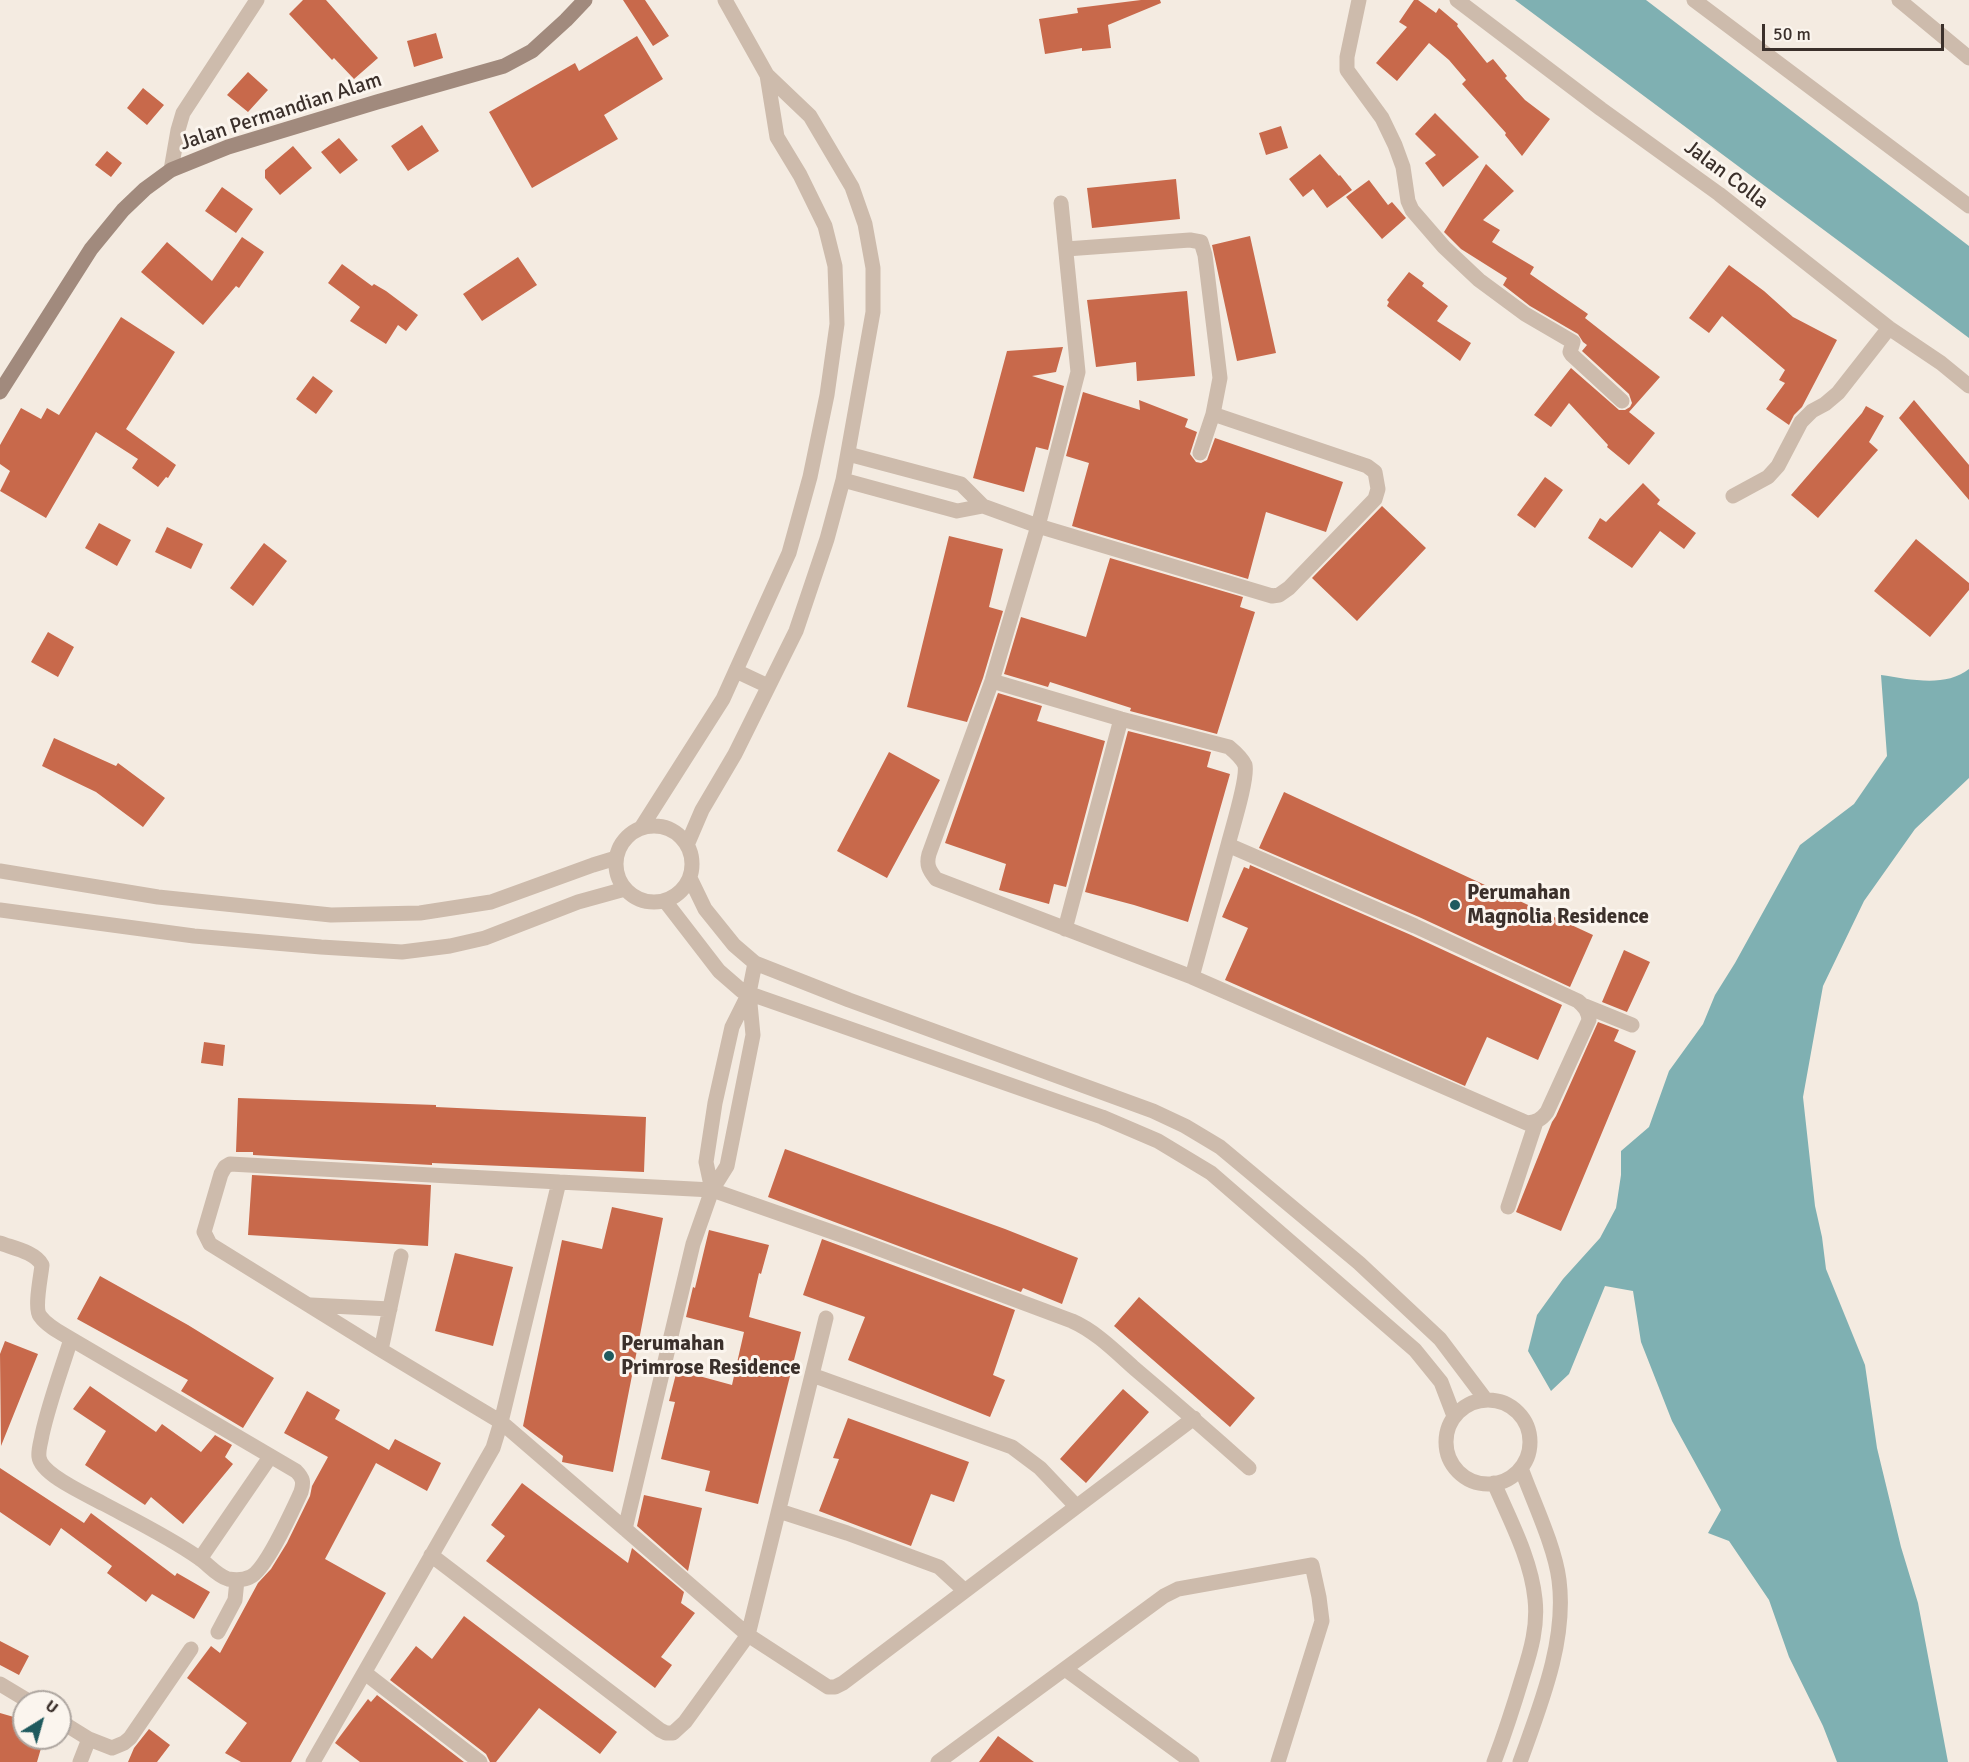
<!DOCTYPE html>
<style>
body{margin:0}
#map{position:relative;width:1969px;height:1762px;overflow:hidden;background:#f4ebe1;font-family:Signika,sans-serif}
canvas{display:block}
.north{position:absolute;left:12px;top:1690px;width:60px;height:60px;box-sizing:border-box;background:#fbf5ee;border:2px solid #aea6a0;border-radius:50%;rotate:37deg;font-size:16px;font-weight:700;line-height:24px;text-align:center;color:#3b302b}
.north::after{content:'';display:block;margin:auto;width:21px;height:27px;background:#1f5a5e;clip-path:polygon(50% 0,100% 100%,50% 72%,0 100%)}
.scale{position:absolute;left:1762px;top:24px;width:182px;height:27px;box-sizing:border-box;border:3px solid #3b302b;border-top:0;padding-left:8px;font-size:18px;line-height:21px;white-space:nowrap;color:#3b302b;-webkit-text-stroke:4px #fbf5ee;paint-order:stroke}
</style>
<div id="map">
<canvas width="1969" height="1762"></canvas>
<div class="north">U</div>
<div class="scale">50 m</div>
</div>
<script>
const c = document.querySelector('canvas').getContext('2d');
c.lineJoin = 'round';
function paint(path, color) { c.fillStyle = color; c.fill(path, 'evenodd'); }
function strokePath(path, color, width, dash) { c.strokeStyle = color; c.lineWidth = width; c.lineCap = dash ? 'butt' : 'round'; c.setLineDash(dash || []); c.stroke(path); }
function label(font, color, halo, rows, align = 'center') {
  c.font = font + ' Signika,sans-serif'; c.lineWidth = 6; c.setLineDash([]); c.textBaseline = 'middle'; c.strokeStyle = halo; c.fillStyle = color; for (const [text, x, y, turn = 0] of rows) {
    c.save(); c.translate(x, y); c.rotate((+turn || 0) * Math.PI / 180); c.textAlign = isNaN(turn) ? turn : align; if (halo) c.strokeText(text, 0, 0); c.fillText(text, 0, 0); c.restore();
  }
}
paint(new Path2D(`
 M 1515,0 L 1646,0 L 1969,246 L 1969,338 Z
 M 1969,669 L 1969,778 L 1915,829 L 1864,901 L 1823,986 L 1803,1097 L 1815,1206 L 1822,1237 L 1826,1269 L 1865,1365 L 1877,1448 L 1901,1547 L 1918,1603 L 1948,1762 L 1837,1762 L 1823,1726 L 1789,1657 L 1769,1600 L 1729,1541 L 1708,1533 L 1721,1510 L 1672,1421 L 1641,1342 L 1633,1291 L 1605,1286 L 1569,1374 L 1551,1391 L 1528,1351 L 1537,1315 L 1563,1279 L 1600,1238 L 1616,1208 L 1621,1175 L 1621,1151 L 1649,1127 L 1669,1071 L 1703,1024 L 1715,995 L 1735,963 L 1800,845 L 1854,804 L 1887,756 L 1881,675 C 1909,679 1945,688 1969,669 Z`), '#7fb0b2');
paint(new Path2D(`
 M 303,0 L 326,0 L 378,58 L 354,79 L 334,58 L 332,60 L 289,14 Z
 M 623,0 L 645,0 L 669,36 L 653,46 Z
 M 1141,0 L 1160,0 L 1161,3 L 1108,25 L 1111,48 L 1082,51 L 1082,48 L 1045,54 L 1039,19 L 1078,13 L 1077,8 Z
 M 1414,0 L 1418,0 L 1436,13 L 1439,8 L 1458,24 L 1457,26 L 1487,63 L 1493,59 L 1507,76 L 1505,78 L 1525,100 L 1550,119 L 1522,156 L 1505,135 L 1506,133 L 1462,84 L 1466,80 L 1449,60 L 1429,43 L 1397,81 L 1376,63 L 1407,27 L 1399,22 Z
 M 436,33 L 443,58 L 414,67 L 407,41 Z
 M 637,36 L 663,79 L 604,115 L 618,139 L 532,188 L 489,112 L 575,63 L 579,71 Z
 M 248,72 L 268,90 L 248,112 L 227,95 Z
 M 143,88 L 164,105 L 147,125 L 127,108 Z
 M 1435,113 L 1479,157 L 1443,187 L 1425,163 L 1436,155 L 1415,134 Z
 M 422,125 L 439,151 L 408,171 L 391,146 Z
 M 1281,126 L 1288,148 L 1266,155 L 1259,133 Z
 M 339,138 L 358,160 L 340,174 L 321,152 Z
 M 293,146 L 312,168 L 280,195 L 265,178 L 265,170 Z
 M 107,151 L 122,163 L 111,177 L 95,165 Z
 M 1320,154 L 1339,176 L 1340,175 L 1352,190 L 1327,208 L 1313,189 L 1303,197 L 1289,179 Z
 M 1486,164 L 1514,191 L 1483,220 L 1500,230 L 1492,242 L 1534,267 L 1530,274 L 1588,314 L 1585,318 L 1660,377 L 1629,412 L 1655,433 L 1629,465 L 1607,447 L 1608,445 L 1569,403 L 1551,427 L 1534,415 L 1571,368 L 1619,410 L 1625,410 L 1630,407 L 1632,403 L 1629,394 L 1582,351 L 1587,345 L 1583,342 L 1578,334 L 1530,306 L 1503,285 L 1507,278 L 1461,249 L 1444,232 Z
 M 1176,179 L 1180,219 L 1092,228 L 1087,188 Z
 M 1369,180 L 1388,205 L 1392,202 L 1406,218 L 1382,239 L 1346,197 Z
 M 222,187 L 253,209 L 236,233 L 205,211 Z
 M 1250,236 L 1276,353 L 1237,361 L 1212,245 Z
 M 242,237 L 264,252 L 239,288 L 236,286 L 203,325 L 141,272 L 167,242 L 212,281 Z
 M 518,257 L 537,285 L 482,321 L 463,294 Z
 M 342,264 L 372,286 L 374,284 L 386,291 L 418,315 L 406,331 L 398,325 L 386,344 L 350,321 L 360,307 L 328,283 Z
 M 1729,265 L 1764,291 L 1793,317 L 1837,340 L 1802,407 L 1794,415 L 1789,425 L 1766,409 L 1785,383 L 1779,380 L 1785,370 L 1722,316 L 1709,333 L 1689,318 Z
 M 1409,272 L 1424,283 L 1422,286 L 1448,306 L 1437,321 L 1471,343 L 1460,361 L 1387,306 L 1389,302 L 1387,300 Z
 M 1187,291 L 1195,376 L 1137,381 L 1136,362 L 1096,367 L 1087,300 Z
 M 121,317 L 175,352 L 126,429 L 176,465 L 168,478 L 166,477 L 158,487 L 132,468 L 138,459 L 96,432 L 46,518 L 0,491 L 10,471 L 0,464 L 0,445 L 21,408 L 41,419 L 47,408 L 59,415 Z
 M 1063,347 L 1056,372 L 1032,376 L 1064,386 L 1048,450 L 1036,447 L 1024,492 L 973,478 L 1007,351 Z
 M 313,376 L 333,391 L 316,414 L 296,399 Z
 M 1083,392 L 1140,410 L 1139,400 L 1188,419 L 1185,427 L 1197,432 L 1190,454 L 1196,462 L 1201,463 L 1207,460 L 1215,438 L 1343,482 L 1326,532 L 1266,512 L 1248,579 L 1072,526 L 1089,463 L 1066,456 Z
 M 1914,400 L 1969,465 L 1969,500 L 1899,418 Z
 M 1866,406 L 1884,416 L 1869,442 L 1878,450 L 1818,518 L 1791,495 L 1862,413 Z
 M 1545,477 L 1563,490 L 1535,528 L 1517,515 Z
 M 1643,483 L 1660,500 L 1657,504 L 1696,533 L 1684,549 L 1660,531 L 1632,568 L 1588,538 L 1600,518 L 1606,522 Z
 M 1382,506 L 1426,548 L 1357,621 L 1312,578 Z
 M 99,523 L 131,540 L 117,566 L 85,548 Z
 M 167,527 L 203,544 L 191,569 L 155,552 Z
 M 949,536 L 1003,549 L 989,607 L 1003,611 L 983,678 L 967,722 L 907,707 Z
 M 1916,539 L 1969,583 L 1969,590 L 1930,637 L 1874,591 Z
 M 264,543 L 287,561 L 253,606 L 230,588 Z
 M 1110,558 L 1243,597 L 1240,607 L 1255,612 L 1217,734 L 1130,711 L 1131,708 L 1050,682 L 1048,687 L 1004,674 L 1021,617 L 1086,637 Z
 M 48,632 L 74,647 L 58,677 L 31,662 Z
 M 998,693 L 1042,706 L 1037,721 L 1105,741 L 1066,887 L 1054,884 L 1049,904 L 999,890 L 1006,864 L 945,843 Z
 M 1128,731 L 1211,752 L 1207,767 L 1230,774 L 1188,922 L 1134,905 L 1085,892 Z
 M 54,738 L 116,766 L 118,763 L 165,798 L 143,827 L 96,792 L 42,766 Z
 M 889,752 L 940,780 L 887,878 L 837,851 Z
 M 1284,792 L 1593,935 L 1570,987 L 1419,917 L 1259,848 Z
 M 1250,865 L 1411,935 L 1562,1005 L 1538,1060 L 1487,1037 L 1465,1086 L 1225,980 L 1248,928 L 1222,917 L 1244,867 L 1249,869 Z
 M 1624,950 L 1650,962 L 1627,1012 L 1602,1002 Z
 M 1598,1022 L 1619,1030 L 1614,1041 L 1636,1051 L 1561,1231 L 1516,1212 L 1552,1122 L 1556,1116 Z
 M 204,1042 L 225,1045 L 223,1066 L 201,1063 Z
 M 238,1098 L 436,1105 L 436,1107 L 646,1117 L 644,1172 L 432,1163 L 432,1165 L 253,1155 L 253,1152 L 236,1152 Z
 M 785,1149 L 1005,1229 L 1078,1258 L 1062,1304 L 1023,1288 L 1021,1292 L 768,1197 Z
 M 252,1175 L 431,1185 L 428,1246 L 248,1235 Z
 M 612,1207 L 663,1218 L 613,1472 L 562,1462 L 563,1456 L 523,1426 L 562,1240 L 602,1249 Z
 M 709,1230 L 769,1245 L 761,1274 L 759,1273 L 749,1317 L 801,1332 L 758,1504 L 705,1491 L 710,1471 L 661,1459 L 675,1402 L 669,1401 L 677,1370 L 732,1385 L 744,1332 L 686,1317 L 693,1287 L 695,1288 Z
 M 822,1239 L 1015,1310 L 993,1375 L 1005,1380 L 990,1417 L 848,1360 L 865,1317 L 803,1295 Z
 M 455,1253 L 513,1267 L 493,1346 L 435,1331 Z
 M 100,1276 L 188,1325 L 274,1378 L 243,1428 L 181,1391 L 188,1380 L 77,1319 Z
 M 1139,1297 L 1255,1398 L 1230,1427 L 1114,1326 Z
 M 5,1341 L 38,1354 L 1,1446 L 0,1354 Z
 M 90,1386 L 156,1432 L 162,1424 L 201,1452 L 215,1435 L 232,1445 L 225,1457 L 233,1464 L 183,1524 L 151,1497 L 145,1505 L 85,1465 L 106,1431 L 73,1409 Z
 M 1123,1389 L 1149,1412 L 1086,1483 L 1060,1459 Z
 M 307,1391 L 340,1410 L 335,1419 L 389,1450 L 395,1439 L 441,1463 L 427,1491 L 376,1463 L 325,1559 L 386,1593 L 291,1762 L 241,1762 L 225,1753 L 247,1723 L 187,1678 L 211,1646 L 220,1653 L 258,1583 L 271,1569 L 287,1543 L 310,1496 L 312,1486 L 328,1457 L 284,1433 Z
 M 848,1418 L 969,1462 L 954,1502 L 931,1494 L 911,1546 L 819,1511 L 839,1459 L 833,1458 Z
 M 0,1468 L 84,1523 L 91,1513 L 175,1576 L 177,1573 L 210,1592 L 194,1619 L 152,1594 L 146,1602 L 107,1573 L 112,1566 L 61,1528 L 50,1546 L 0,1512 Z
 M 522,1483 L 628,1563 L 632,1548 L 684,1592 L 681,1603 L 695,1613 L 661,1657 L 672,1665 L 655,1688 L 486,1561 L 505,1536 L 491,1525 Z
 M 644,1495 L 702,1508 L 688,1571 L 637,1526 Z
 M 464,1616 L 617,1732 L 600,1754 L 539,1708 L 496,1762 L 490,1762 L 486,1754 L 390,1680 L 416,1646 L 432,1659 Z
 M 0,1641 L 29,1656 L 19,1675 L 0,1665 Z
 M 377,1695 L 464,1762 L 360,1762 L 335,1743 L 368,1699 L 371,1702 Z
 M 0,1713 L 24,1720 L 24,1738 L 44,1738 L 37,1762 L 0,1762 Z
 M 149,1729 L 170,1745 L 157,1762 L 128,1762 L 134,1748 Z
 M 998,1736 L 1034,1762 L 979,1762 Z`), '#c8694b');
strokePath(new Path2D(`
 M 1359,0 L 1347,57 L 1347,70 L 1382,118 L 1395,145 L 1403,167 L 1408,201 L 1412,210 L 1444,247 L 1479,280 L 1525,314 L 1573,342 L 1570,352 L 1572,355 L 1622,401
 M 1457,0 L 1601,109 L 1719,194 L 1889,328 L 1941,363 L 1969,386
 M 1694,0 L 1969,206
 M 171,170 L 178,130 L 183,113 L 257,0
 M 1066,249 L 1190,240 L 1201,242 L 1205,255 L 1220,378 L 1213,414 L 1200,453
 M 848,454 L 961,484 L 983,506 L 1038,526 L 1272,596 L 1279,595 L 1289,588 L 1375,499 L 1378,489 L 1375,472 L 1367,466 L 1213,414
 M 843,480 L 957,511 L 983,506
 M 1733,496 L 1768,477 L 1778,466 L 1801,422 L 1812,411 L 1825,404 L 1838,393 L 1889,328
 M 736,671 L 768,686
 M 992,681 L 1121,719 L 1229,747 C 1235,752 1242,758 1245,765 C 1248,779 1232,829 1228,845 L 1415,926 L 1578,1001 C 1585,1007 1588,1011 1589,1020 L 1547,1112 C 1541,1120 1536,1122 1527,1123 L 1192,977 L 936,879 C 929,870 926,865 929,854 L 992,681 L 1038,526 L 1078,372 L 1061,203
 M616 864a38 38 0 1 1 76 0a38 38 0 1 1-76 0Z
 M 641,828 L 723,699 L 789,553 L 810,477 L 827,395 L 837,324 L 835,266 L 825,226 L 800,175 L 777,137 L 767,75
 M 687,845 L 702,810 L 735,754 L 796,631 L 827,539 L 843,480 L 873,312 L 873,268 L 865,224 L 852,187 L 810,116 L 767,75 L 725,0
 M 0,871 L 158,897 L 331,915 L 420,913 L 491,902 L 593,865 L 616,858
 M 690,878 L 705,909 L 734,945 L 755,963 L 849,1000 L 1153,1111 L 1185,1126 L 1220,1147 L 1359,1263 L 1440,1339 L 1486,1400
 M 665,901 L 719,971 L 742,991 L 1102,1117 L 1158,1141 L 1211,1173 L 1415,1350 L 1441,1382 L 1454,1416
 M 0,910 L 194,936 L 321,947 L 402,952 L 450,946 L 485,938 L 578,902 L 625,889
 M 1065,929 L 1121,719
 M 1192,977 L 1228,845
 M 1585,1006 L 1632,1025
 M 559,1182 L 230,1164 L 225,1167 L 221,1174 L 204,1232 L 210,1244 L 381,1350 L 501,1422 L 748,1635 L 828,1687 L 835,1687 L 843,1683 L 1194,1418
 M 712,1190 L 706,1162 L 715,1103 L 732,1027 L 749,993
 M 1508,1207 L 1536,1122
 M 0,1243 C 13,1248 35,1252 42,1265 C 41,1276 34,1308 40,1316 C 47,1326 61,1333 71,1339 L 296,1471 C 303,1478 304,1482 301,1492 C 293,1509 266,1570 250,1577 C 244,1580 234,1580 228,1579 C 216,1575 208,1564 199,1558 C 169,1537 136,1521 104,1504 C 88,1495 41,1475 39,1457 C 38,1450 41,1442 42,1435 C 49,1403 61,1371 71,1339
 M 311,1305 L 390,1309
 M 381,1350 L 401,1256
 M 812,1375 L 1012,1447 L 1040,1468 L 1076,1506
 M1446 1442a42 42 0 1 1 84 0a42 42 0 1 1-84 0Z
 M 1494,1483 C 1510,1520 1531,1559 1535,1599 C 1538,1626 1531,1650 1523,1675 C 1514,1705 1505,1733 1494,1762
 M 779,1511 L 847,1533 L 939,1567 L 965,1591
 M 625,1529 L 693,1244 L 712,1190 L 727,1166 L 753,1035 L 749,993 L 755,963
 M 431,1555 L 660,1730 L 666,1733 L 673,1733 L 685,1722 L 748,1635 L 826,1318
 M 200,1559 L 270,1457
 M 218,1632 L 235,1600 L 237,1580
 M 1065,1669 L 1192,1762
 M 365,1673 L 480,1762
 M 0,1684 L 30,1702
 M 60,1721 L 89,1739 L 112,1748 L 124,1743 L 130,1738 L 191,1649
 M 80,1762 L 89,1739
 M 313,1762 L 493,1448 L 501,1422 L 559,1182 L 712,1190 L 858,1241 L 1072,1321 C 1095,1331 1115,1351 1134,1368 C 1173,1401 1211,1434 1249,1468
 M 938,1762 L 1164,1596 L 1178,1589 L 1312,1565 L 1319,1597 L 1322,1621 L 1278,1762
 M 1520,1762 C 1540,1706 1567,1641 1559,1580 C 1555,1547 1533,1501 1521,1468`), '#cdbbac', 15);
strokePath(new Path2D(`
 M 1899,0 L 1969,58`), '#cdbbac', 15);
strokePath(new Path2D(`
 M 0,392 L 91,249 L 123,210 L 145,189 L 171,170 L 228,147 L 377,102 L 504,66 L 532,51 L 566,20 L 585,0`), '#a18a7d', 15);
for (const [x, y, r, color] of [
 [1455,905,6,"#1f5a5e"],
 [609,1356,6,"#1f5a5e"]
]) { const dot = new Path2D(); dot.arc(x, y, r, 0, 2 * Math.PI); c.fillStyle = color; c.fill(dot); strokePath(dot, '#fbf5ee', 2); }
label('21px', '#3b302b', '#fbf5ee', [
 ["Jalan Permandian Alam",281,112,-18],
 ["Jalan Colla",1726,175,37]
]);
label('bold 21px', '#3b302b', '#fbf5ee', [
 ["Perumahan",1467,893],
 ["Magnolia Residence",1467,917],
 ["Perumahan",621,1344],
 ["Primrose Residence",621,1368]
], 'left');
</script>
